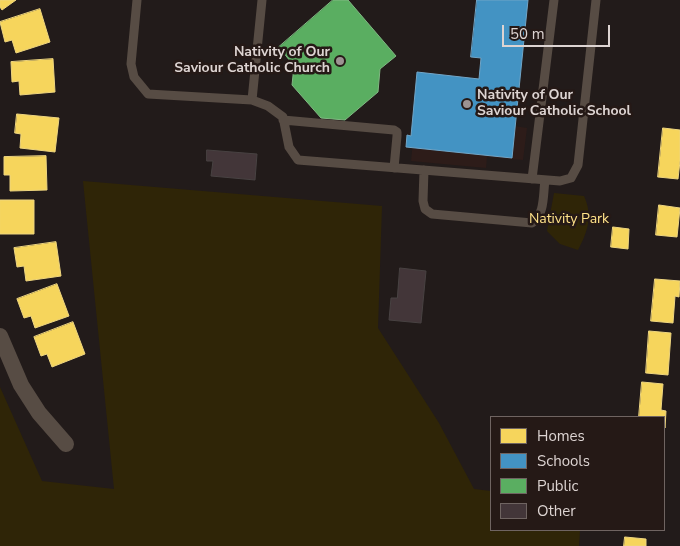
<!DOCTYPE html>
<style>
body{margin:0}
#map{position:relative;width:680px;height:546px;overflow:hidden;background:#221b1a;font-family:"Nunito Sans",sans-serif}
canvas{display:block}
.legend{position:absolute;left:490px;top:416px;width:175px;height:115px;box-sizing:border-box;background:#251916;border:1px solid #6f6461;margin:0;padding:6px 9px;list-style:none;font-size:15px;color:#ddd4d2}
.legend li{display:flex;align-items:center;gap:10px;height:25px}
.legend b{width:25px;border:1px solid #6f6461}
.scale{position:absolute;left:502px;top:25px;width:108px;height:22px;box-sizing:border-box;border:2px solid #ddd4d2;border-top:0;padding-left:6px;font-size:15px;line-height:18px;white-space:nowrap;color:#ddd4d2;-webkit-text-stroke:4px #251916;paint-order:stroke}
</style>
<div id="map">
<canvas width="680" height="546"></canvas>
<ul class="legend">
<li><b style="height:14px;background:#f6d55c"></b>Homes</li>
<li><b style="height:14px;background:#4393c3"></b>Schools</li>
<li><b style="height:14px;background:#5aae61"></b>Public</li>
<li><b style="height:14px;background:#433639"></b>Other</li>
</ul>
<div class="scale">50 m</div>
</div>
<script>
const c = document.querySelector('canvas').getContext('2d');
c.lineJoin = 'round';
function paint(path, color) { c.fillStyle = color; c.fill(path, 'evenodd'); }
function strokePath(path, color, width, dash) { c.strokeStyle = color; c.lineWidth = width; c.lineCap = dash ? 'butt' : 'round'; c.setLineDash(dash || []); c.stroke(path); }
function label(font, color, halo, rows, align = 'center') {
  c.font = font + ' "Nunito Sans",sans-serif'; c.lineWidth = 5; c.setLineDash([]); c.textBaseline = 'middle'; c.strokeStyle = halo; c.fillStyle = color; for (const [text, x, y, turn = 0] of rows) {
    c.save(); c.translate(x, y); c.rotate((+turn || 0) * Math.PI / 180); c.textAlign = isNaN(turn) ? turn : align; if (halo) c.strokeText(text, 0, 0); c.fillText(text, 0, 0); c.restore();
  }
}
paint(new Path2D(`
 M 420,72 L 519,83 L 515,126 L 527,128 L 523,160 L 487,157 L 486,168 L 411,161 Z`), '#2d1c19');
paint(new Path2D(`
 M 83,181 L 382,206 L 378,328 L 439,423 L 474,489 L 491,491 L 491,530 L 580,530 L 579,546 L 0,546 L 0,387 L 42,481 L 114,489 Z
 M 554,193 L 584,196 C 593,216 588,231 578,250 L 560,244 L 547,231 Z`), '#2f2507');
const homes = new Path2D(`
 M 0,0 L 16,0 L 2,10 L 0,7 Z
 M 40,9 L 50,42 L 16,53 L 12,40 L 5,42 L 0,22 Z
 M 53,59 L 55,92 L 20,95 L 19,81 L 12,82 L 11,62 Z
 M 17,114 L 59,118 L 55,152 L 20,148 L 21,134 L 15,133 Z
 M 663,128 L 680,130 L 680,161 L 678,179 L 658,177 Z
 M 46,156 L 47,190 L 10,191 L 10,175 L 4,175 L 4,157 Z
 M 0,200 L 34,200 L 34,234 L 0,234 Z
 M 659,205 L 680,208 L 677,237 L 656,235 Z
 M 613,227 L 629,229 L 628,249 L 611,247 Z
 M 56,242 L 61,276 L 26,281 L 24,266 L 17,267 L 14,248 Z
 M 655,279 L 680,281 L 679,297 L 675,296 L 673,323 L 651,321 Z
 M 57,284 L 69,316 L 35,328 L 31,316 L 24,318 L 17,299 Z
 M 73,322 L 85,354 L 52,367 L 47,354 L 41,356 L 34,337 Z
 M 649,331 L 671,333 L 668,375 L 646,373 Z
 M 642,382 L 663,384 L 661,410 L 666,411 L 665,428 L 664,417 L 639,417 Z
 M 625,537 L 646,539 L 646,546 L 624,546 Z`);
paint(homes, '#f6d55c');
strokePath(homes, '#eed57f', 1);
const schools = new Path2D(`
 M 477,0 L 528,0 L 512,158 L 406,147 L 407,135 L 411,136 L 417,72 L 479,79 L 481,58 L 471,57 Z`);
paint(schools, '#4393c3');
strokePath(schools, '#71a6c8', 1);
const public = new Path2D(`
 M 333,0 L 348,0 L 396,56 L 380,69 L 378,92 L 345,120 L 321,118 L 292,85 L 294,66 L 279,47 Z`);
paint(public, '#5aae61');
strokePath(public, '#81b983', 1);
const building = new Path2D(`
 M 207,150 L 257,154 L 255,180 L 211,176 L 213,161 L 207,161 Z
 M 400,268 L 426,271 L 421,323 L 389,320 L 391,298 L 397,298 Z`);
paint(building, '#433639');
strokePath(building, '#484242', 1);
strokePath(new Path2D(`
 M 137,0 L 131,64 L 134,77 L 148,94 L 252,100 L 268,106 L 283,117 L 289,147 L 298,160 L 560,181 L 571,178 L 578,165 L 596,0
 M 252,100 L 262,0
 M 283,120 L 394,130 L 397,132 L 397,136 L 394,168
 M 424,170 L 423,201 L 425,209 L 432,214 L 532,223 C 545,215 543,194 545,180
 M 532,179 L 554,0`), '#574c44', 9);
strokePath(new Path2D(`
 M 0,336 L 21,385 L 39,413 L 66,444`), '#574c44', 16);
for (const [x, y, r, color] of [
 [340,61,5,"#9c9392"],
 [467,104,5,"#9c9392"]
]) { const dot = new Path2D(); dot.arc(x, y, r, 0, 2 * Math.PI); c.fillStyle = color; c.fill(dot); strokePath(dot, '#251916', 2); }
label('bold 14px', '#ddd4d2', '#251916', [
 ["Nativity of Our",330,53],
 ["Saviour Catholic Church",330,69],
 ["Nativity of Our",477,96,"left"],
 ["Saviour Catholic School",477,112,"left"]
], 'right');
label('14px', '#ffe289', '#251916', [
 ["Nativity Park",569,220]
]);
</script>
